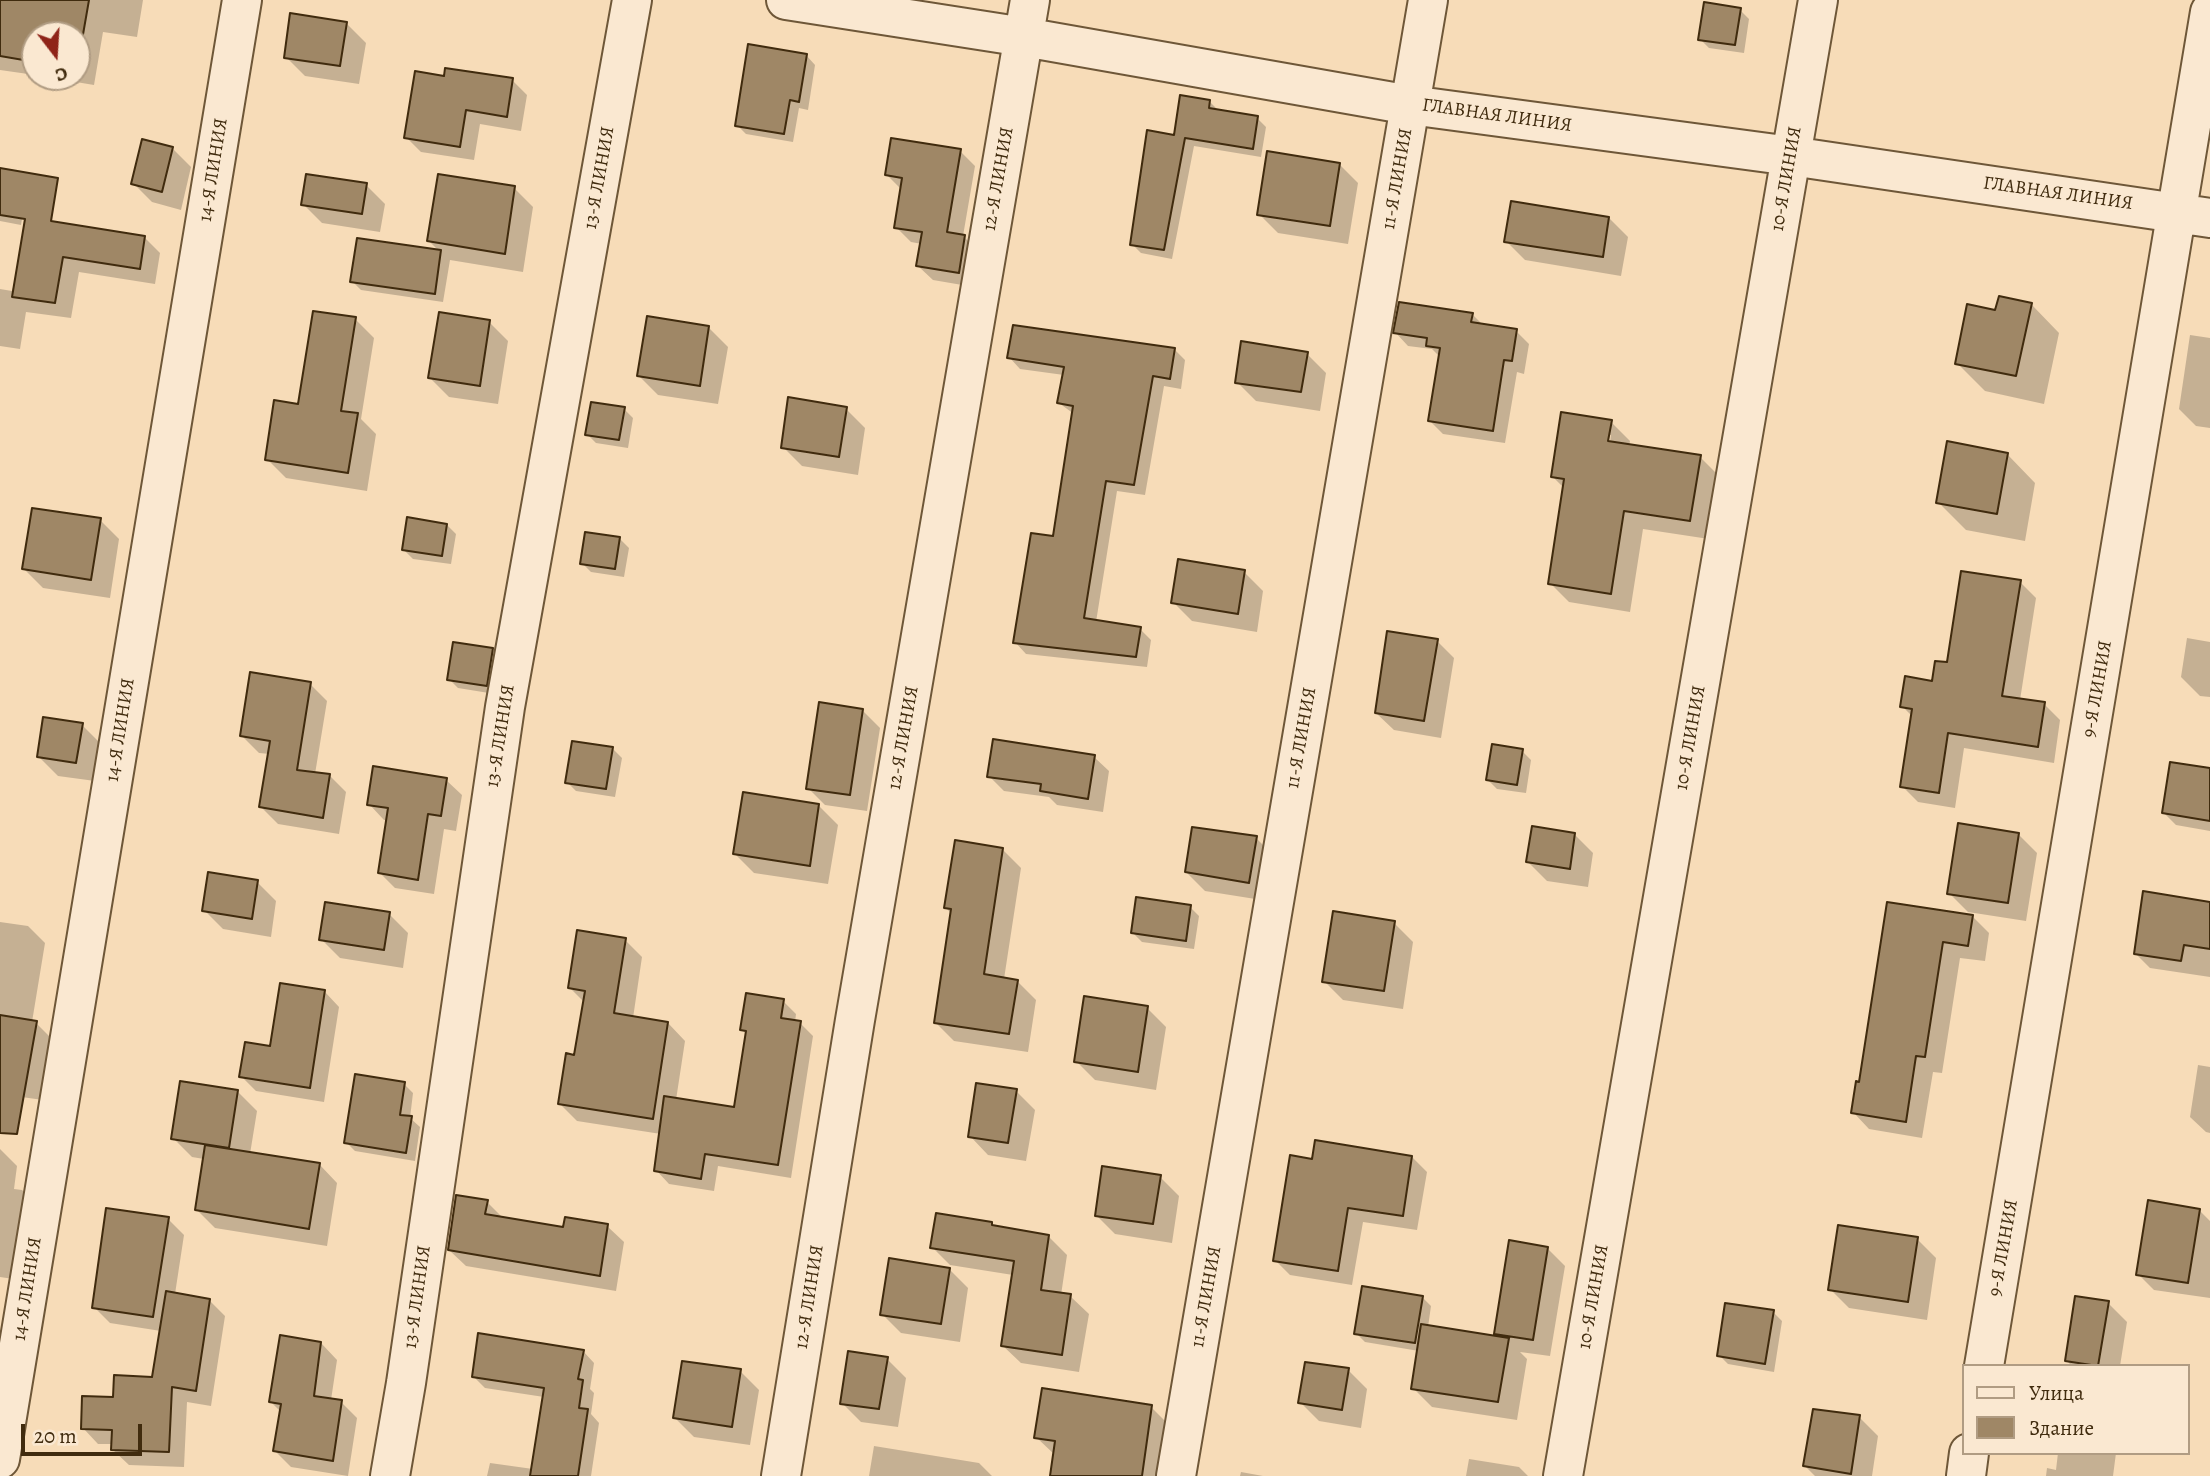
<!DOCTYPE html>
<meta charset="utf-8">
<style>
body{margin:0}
#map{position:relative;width:2210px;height:1476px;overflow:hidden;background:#f7dcb8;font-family:Alegreya,serif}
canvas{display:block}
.legend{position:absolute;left:1962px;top:1364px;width:228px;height:91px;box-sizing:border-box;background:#fae8d1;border:2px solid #b09c83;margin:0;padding:9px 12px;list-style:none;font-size:21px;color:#402b0e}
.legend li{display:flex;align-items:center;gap:14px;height:35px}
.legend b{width:35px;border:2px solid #b09c83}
.north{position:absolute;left:21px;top:21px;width:70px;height:70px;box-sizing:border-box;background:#fae8d1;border:2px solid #b09c83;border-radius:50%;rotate:163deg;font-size:19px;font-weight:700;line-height:28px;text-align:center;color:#402b0e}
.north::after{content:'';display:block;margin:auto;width:24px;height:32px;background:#8f2418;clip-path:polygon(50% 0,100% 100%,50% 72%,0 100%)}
.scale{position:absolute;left:21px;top:1424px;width:121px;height:32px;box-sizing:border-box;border:4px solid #402b0e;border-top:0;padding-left:9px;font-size:21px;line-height:24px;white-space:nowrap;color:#402b0e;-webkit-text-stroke:5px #fae8d1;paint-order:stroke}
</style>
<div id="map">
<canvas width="2210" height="1476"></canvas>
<ul class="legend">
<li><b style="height:9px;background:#fae8d1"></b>Улица</li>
<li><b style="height:19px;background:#9f8766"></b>Здание</li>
</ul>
<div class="north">С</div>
<div class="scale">20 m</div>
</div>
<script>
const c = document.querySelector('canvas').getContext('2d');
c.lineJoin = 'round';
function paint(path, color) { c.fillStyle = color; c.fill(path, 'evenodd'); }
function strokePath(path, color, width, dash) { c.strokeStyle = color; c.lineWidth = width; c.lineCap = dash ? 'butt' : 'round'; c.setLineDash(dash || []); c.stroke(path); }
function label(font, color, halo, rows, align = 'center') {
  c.font = font + ' Alegreya,serif'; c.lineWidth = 5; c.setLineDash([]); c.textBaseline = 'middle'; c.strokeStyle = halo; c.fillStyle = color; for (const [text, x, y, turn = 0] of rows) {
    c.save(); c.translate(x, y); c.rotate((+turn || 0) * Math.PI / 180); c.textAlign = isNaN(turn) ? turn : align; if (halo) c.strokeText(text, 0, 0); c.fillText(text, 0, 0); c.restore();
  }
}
paint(new Path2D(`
 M 0,0 L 143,0 L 137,37 L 103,32 L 94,85 L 46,77 L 77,77 L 77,35 L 35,35 L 35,75 L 0,70 Z
 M 1740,10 L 1749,19 L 1744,53 L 1709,48 L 1700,39 Z
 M 347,24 L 366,43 L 359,84 L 305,76 L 286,57 Z
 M 806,55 L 815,65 L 808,110 L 799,108 L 793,142 L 746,134 L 737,125 Z
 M 512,80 L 527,95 L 521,131 L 480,124 L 474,160 L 421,152 L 406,137 Z
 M 1209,101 L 1219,111 L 1257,118 L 1266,127 L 1261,157 L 1194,146 L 1172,259 L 1141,253 L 1132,244 L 1175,137 Z
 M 172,148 L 191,167 L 181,210 L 152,202 L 133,183 Z
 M 960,151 L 975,166 L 963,236 L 979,252 L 974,287 L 933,280 L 918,266 L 922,244 L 911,242 L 896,227 L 902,190 L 887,175 Z
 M 1339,164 L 1358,183 L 1348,244 L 1278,233 L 1259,214 Z
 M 0,170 L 28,182 L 21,225 L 0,221 Z
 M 366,185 L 385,204 L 380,232 L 322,223 L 303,204 Z
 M 514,188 L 533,207 L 523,272 L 450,260 L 443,302 L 361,290 L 352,281 L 440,252 L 429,241 Z
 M 1609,218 L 1628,237 L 1621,276 L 1525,260 L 1506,241 Z
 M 144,237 L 160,253 L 155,284 L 79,272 L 71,318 L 26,312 L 20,349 L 0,346 L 0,289 L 12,291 L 20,261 Z
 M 2031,304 L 2059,333 L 2044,404 L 1985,391 L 1957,363 L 1997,312 Z
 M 1472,314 L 1484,326 L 1516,331 L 1529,344 L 1524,374 L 1517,372 L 1505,443 L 1443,434 L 1430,421 L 1440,357 L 1432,349 L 1408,346 L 1395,332 Z
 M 355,319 L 374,338 L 361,419 L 376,434 L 367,491 L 286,478 L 267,459 Z
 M 489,322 L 508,341 L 498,404 L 449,397 L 430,378 Z
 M 709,328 L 728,347 L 718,404 L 658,395 L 639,376 Z
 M 2190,335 L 2210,338 L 2210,428 L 2196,426 L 2179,409 Z
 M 1174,349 L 1185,360 L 1181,389 L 1164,386 L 1145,495 L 1117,491 L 1096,622 L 1140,629 L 1151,640 L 1147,667 L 1026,654 L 1015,642 L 1055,538 L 1074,414 L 1059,403 L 1064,375 L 1020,369 L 1009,357 Z
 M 1307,354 L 1326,373 L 1320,411 L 1256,401 L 1237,382 Z
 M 624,409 L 633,418 L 628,448 L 596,443 L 587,434 Z
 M 846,409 L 865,428 L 858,475 L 802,466 L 783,447 Z
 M 1611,422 L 1630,441 L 1629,446 L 1700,457 L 1719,476 L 1709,539 L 1643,529 L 1630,612 L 1569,602 L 1550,583 L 1564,488 L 1553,477 ZM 1607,435 L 1611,435 L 1609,450 Z
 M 2007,454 L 2035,483 L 2025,541 L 1966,530 L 1938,502 Z
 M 100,520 L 119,539 L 110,598 L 43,588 L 24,569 Z
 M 447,525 L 456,534 L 451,564 L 413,559 L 404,550 Z
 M 620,539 L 629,548 L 624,577 L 591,572 L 582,563 Z
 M 1244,572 L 1263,591 L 1257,632 L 1192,621 L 1173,602 Z
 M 2020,582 L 2036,598 L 2020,700 L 2044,704 L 2060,720 L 2054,763 L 1964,748 L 1955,808 L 1918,802 L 1902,786 L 1913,717 L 1902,706 L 1933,683 Z
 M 2187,638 L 2210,642 L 2210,697 L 2200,696 L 2181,677 Z
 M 1437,641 L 1454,658 L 1441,738 L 1394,730 L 1376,713 Z
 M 493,650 L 502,659 L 495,694 L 458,688 L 449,679 Z
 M 310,684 L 327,701 L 315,774 L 329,775 L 346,792 L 339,834 L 278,824 L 261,807 L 270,754 L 259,753 L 242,736 Z
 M 862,710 L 880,728 L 867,811 L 825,805 L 808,788 Z
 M 82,725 L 101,744 L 95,781 L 58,776 L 39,757 Z
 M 613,749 L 622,758 L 615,797 L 576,791 L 567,782 Z
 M 1522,751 L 1531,760 L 1526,793 L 1497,789 L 1488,780 Z
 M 1094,757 L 1109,771 L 1103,812 L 1057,805 L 1049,797 L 1004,791 L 989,776 Z
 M 2210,770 L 2210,831 L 2176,825 L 2164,813 Z
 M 446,780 L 462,795 L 456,831 L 444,829 L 434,894 L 395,888 L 380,873 L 388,820 L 384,820 L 369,804 Z
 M 819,806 L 838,825 L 828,884 L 754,873 L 735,854 Z
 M 1574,834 L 1593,853 L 1588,887 L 1547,881 L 1528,862 Z
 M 2018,834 L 2037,853 L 2026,921 L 1968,912 L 1989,933 L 1985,961 L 1960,958 L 1942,1073 L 1933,1072 L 1922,1138 L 1869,1129 L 1853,1112 L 1860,1084 L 1888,904 L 1972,916 L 1949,893 Z
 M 1256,838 L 1275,857 L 1268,901 L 1205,891 L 1186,872 Z
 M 1002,849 L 1021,868 L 1004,979 L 1017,981 L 1036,1000 L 1028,1052 L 954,1041 L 935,1022 L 952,914 L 946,908 Z
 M 257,882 L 276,901 L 271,937 L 223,929 L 204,910 Z
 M 1190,907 L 1199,916 L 1194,949 L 1142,942 L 1133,933 Z
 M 389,914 L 408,933 L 403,968 L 340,958 L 321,939 Z
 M 0,922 L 28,926 L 45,943 L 32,1022 L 36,1023 L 53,1040 L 43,1100 L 0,1094 Z
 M 1394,923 L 1413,942 L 1403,1009 L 1343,1000 L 1324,981 Z
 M 2210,931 L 2210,977 L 2150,968 L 2135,953 Z
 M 625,940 L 642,957 L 633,1018 L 668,1023 L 685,1041 L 676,1100 L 736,1109 L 748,1035 L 741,1029 L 783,1001 L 796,1014 L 795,1022 L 800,1023 L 813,1036 L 791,1178 L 718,1166 L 714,1191 L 669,1184 L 656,1170 L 661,1134 L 577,1121 L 560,1104 L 576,1057 L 585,1003 L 569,987 Z
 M 325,992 L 339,1007 L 324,1102 L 256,1091 L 241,1076 Z
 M 1147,1008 L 1166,1027 L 1156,1090 L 1095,1080 L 1076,1061 Z
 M 2198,1065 L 2210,1067 L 2210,1133 L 2206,1132 L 2190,1117 Z
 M 404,1084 L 413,1093 L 410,1118 L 420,1127 L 415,1161 L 355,1151 L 346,1142 Z
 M 1016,1091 L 1035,1110 L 1026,1161 L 988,1155 L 970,1136 Z
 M 238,1092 L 257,1111 L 250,1154 L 319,1164 L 337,1183 L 327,1246 L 215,1228 L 197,1210 L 204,1159 L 192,1157 L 173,1138 Z
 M 0,1149 L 17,1166 L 14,1189 L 22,1190 L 39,1207 L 27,1281 L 0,1277 Z
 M 1412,1157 L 1427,1172 L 1417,1230 L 1363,1222 L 1352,1285 L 1290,1275 L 1275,1260 L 1314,1161 Z
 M 1160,1177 L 1179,1196 L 1172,1243 L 1115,1234 L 1096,1215 Z
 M 487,1202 L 503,1218 L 565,1229 L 607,1226 L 624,1242 L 616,1291 L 466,1266 L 449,1250 Z
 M 2199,1210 L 2210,1221 L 2210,1298 L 2154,1290 L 2138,1274 Z
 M 168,1219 L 184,1235 L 175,1294 L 210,1301 L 225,1316 L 211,1406 L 187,1402 L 184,1467 L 129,1465 L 113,1450 L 113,1444 L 98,1444 L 83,1428 L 115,1399 L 154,1378 L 161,1331 L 110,1323 L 94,1307 Z
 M 991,1223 L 995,1227 L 1049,1237 L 1067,1255 L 1061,1295 L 1070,1296 L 1089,1314 L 1079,1372 L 1021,1363 L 1002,1345 L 1013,1275 L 950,1265 L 932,1247 Z
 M 1917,1239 L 1936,1258 L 1927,1320 L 1849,1308 L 1830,1289 Z
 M 1547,1248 L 1565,1266 L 1550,1356 L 1520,1352 L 1527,1359 L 1517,1420 L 1432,1407 L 1413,1388 L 1419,1351 L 1365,1342 L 1356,1333 L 1422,1297 L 1431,1306 L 1428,1327 L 1501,1339 L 1496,1333 Z
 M 949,1269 L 968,1288 L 960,1342 L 901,1333 L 882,1314 Z
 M 2108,1303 L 2127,1322 L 2120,1366 L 2072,1366 L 2066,1360 Z
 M 1773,1312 L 1782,1321 L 1774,1372 L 1728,1364 L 1719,1355 Z
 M 321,1343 L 337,1360 L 331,1400 L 341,1402 L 357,1418 L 348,1476 L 291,1467 L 275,1451 L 281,1412 L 270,1401 Z
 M 583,1351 L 594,1363 L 590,1389 L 594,1393 L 591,1414 L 599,1423 L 591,1476 L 487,1476 L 490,1463 L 533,1469 L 544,1397 L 485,1388 L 473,1376 Z
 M 887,1359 L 906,1378 L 898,1427 L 861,1422 L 842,1403 Z
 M 1348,1370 L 1367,1389 L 1361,1428 L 1319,1421 L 1300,1402 Z
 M 740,1371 L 759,1390 L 750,1445 L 694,1437 L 675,1418 Z
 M 1151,1407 L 1168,1424 L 1161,1476 L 1052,1476 L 1055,1455 L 1036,1437 Z
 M 1859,1417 L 1878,1436 L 1872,1476 L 1815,1476 L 1805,1466 Z
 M 874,1446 L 979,1463 L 992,1476 L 869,1476 Z
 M 2058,1453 L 2116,1453 L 2113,1476 L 2046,1476 L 2047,1468 L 2056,1470 Z
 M 1469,1459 L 1519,1467 L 1528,1476 L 1466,1476 Z
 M 1241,1472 L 1263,1476 L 1240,1476 Z`), '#0003');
const building = new Path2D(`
 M 0,0 L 89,0 L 77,69 L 77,35 L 35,35 L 35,62 L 0,56 Z
 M 1704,2 L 1741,8 L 1735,45 L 1698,40 Z
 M 290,13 L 347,22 L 340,66 L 284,58 Z
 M 748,44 L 807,54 L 799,102 L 790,100 L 784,134 L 735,126 Z
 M 445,68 L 513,78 L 507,117 L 466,110 L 460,147 L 404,138 L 415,71 L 444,76 Z
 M 1180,95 L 1210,100 L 1209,108 L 1258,116 L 1253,149 L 1185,138 L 1164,250 L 1130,245 L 1147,130 L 1174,135 Z
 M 891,138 L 961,149 L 947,232 L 965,235 L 959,273 L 916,266 L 922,232 L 894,228 L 902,178 L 885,175 Z
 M 142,139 L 173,147 L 162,192 L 131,184 Z
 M 1267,151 L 1340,163 L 1330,226 L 1257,215 Z
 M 0,168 L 58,178 L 51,221 L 145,236 L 140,269 L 63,257 L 55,303 L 12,297 L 25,219 L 0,215 Z
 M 306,174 L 367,183 L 362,214 L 301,205 Z
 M 438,174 L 515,186 L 505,254 L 427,241 Z
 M 1511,201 L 1609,217 L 1603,257 L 1504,242 Z
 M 357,238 L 441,250 L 435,294 L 350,282 Z
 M 1999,296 L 2032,303 L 2016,376 L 1955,364 L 1967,304 L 1995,310 Z
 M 1399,302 L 1473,313 L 1471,322 L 1517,329 L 1512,361 L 1504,360 L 1493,431 L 1428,421 L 1440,348 L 1426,346 L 1427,338 L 1393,333 Z
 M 313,311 L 356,317 L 341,411 L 358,413 L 348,473 L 265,460 L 274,400 L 298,404 Z
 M 439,312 L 490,320 L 480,386 L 428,378 Z
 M 647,316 L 709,326 L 700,386 L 637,376 Z
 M 1013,325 L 1175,348 L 1170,379 L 1153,376 L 1134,485 L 1106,481 L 1084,618 L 1141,627 L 1136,657 L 1013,643 L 1031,533 L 1053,536 L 1073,406 L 1057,403 L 1064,367 L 1007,358 Z
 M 1241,341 L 1308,352 L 1301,392 L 1235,383 Z
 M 788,397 L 847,407 L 839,457 L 781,448 Z
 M 591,402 L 625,407 L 619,440 L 585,435 Z
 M 1561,412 L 1612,420 L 1608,441 L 1701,455 L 1690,521 L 1624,511 L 1611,594 L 1548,584 L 1564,479 L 1551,477 Z
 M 1947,441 L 2008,453 L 1997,514 L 1936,503 Z
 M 32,508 L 101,518 L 91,580 L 22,569 Z
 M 407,517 L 447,524 L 442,556 L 402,550 Z
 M 585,532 L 620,537 L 615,569 L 580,564 Z
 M 1178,559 L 1245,570 L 1238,614 L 1171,603 Z
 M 1961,571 L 2021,580 L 2002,696 L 2045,702 L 2038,747 L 1948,733 L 1939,793 L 1900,787 L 1912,709 L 1900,707 L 1905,676 L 1932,681 L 1935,661 L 1947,662 Z
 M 1387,631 L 1438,639 L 1424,721 L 1375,713 Z
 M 453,642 L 493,648 L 487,686 L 447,680 Z
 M 250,672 L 311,682 L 297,770 L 330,774 L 323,818 L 259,807 L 270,741 L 240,736 Z
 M 819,702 L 863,709 L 850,795 L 806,789 Z
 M 43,717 L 83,723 L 76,763 L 37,757 Z
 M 993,739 L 1095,755 L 1088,799 L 1040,791 L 1041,784 L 987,777 Z
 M 572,741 L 613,747 L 606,789 L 565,783 Z
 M 1492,744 L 1523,749 L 1517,785 L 1486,780 Z
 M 2170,762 L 2210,768 L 2210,821 L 2162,813 Z
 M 373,766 L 447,778 L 441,816 L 428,814 L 418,880 L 378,873 L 388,808 L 367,805 Z
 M 743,792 L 819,804 L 810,866 L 733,854 Z
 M 1958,823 L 2019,833 L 2008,903 L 1947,894 Z
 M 1532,826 L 1575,833 L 1570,869 L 1526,862 Z
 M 1192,827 L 1257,836 L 1249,883 L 1185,872 Z
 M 955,840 L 1003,848 L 984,974 L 1018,980 L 1009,1034 L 934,1023 L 951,909 L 944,908 Z
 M 208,872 L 258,880 L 252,919 L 202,911 Z
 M 2143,891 L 2210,902 L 2210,949 L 2184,945 L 2181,961 L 2134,954 Z
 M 1136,897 L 1191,905 L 1186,941 L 1131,933 Z
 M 325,902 L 390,912 L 384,950 L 319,940 Z
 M 1887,902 L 1973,915 L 1968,946 L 1943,942 L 1925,1057 L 1916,1056 L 1906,1122 L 1851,1113 L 1856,1081 L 1859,1082 Z
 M 1333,911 L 1395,921 L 1384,991 L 1322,982 Z
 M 577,930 L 626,938 L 614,1013 L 668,1022 L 653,1119 L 558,1104 L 566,1053 L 574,1055 L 585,991 L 568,988 Z
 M 280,983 L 325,990 L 310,1088 L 239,1077 L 245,1042 L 270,1046 Z
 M 746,993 L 784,999 L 781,1018 L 801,1021 L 778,1165 L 705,1154 L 701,1179 L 654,1171 L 664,1096 L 734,1107 L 746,1031 L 740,1030 Z
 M 1084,996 L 1148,1006 L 1138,1072 L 1074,1062 Z
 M 0,1015 L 37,1021 L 17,1134 L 0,1133 Z
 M 355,1074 L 405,1082 L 400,1115 L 412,1116 L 406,1153 L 344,1143 Z
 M 180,1081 L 238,1090 L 229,1148 L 171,1139 Z
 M 976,1083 L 1017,1089 L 1008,1143 L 968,1137 Z
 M 1315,1140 L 1412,1156 L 1403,1216 L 1348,1208 L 1338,1271 L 1273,1261 L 1290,1155 L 1312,1159 Z
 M 205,1145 L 320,1163 L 309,1229 L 195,1210 Z
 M 1102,1166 L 1161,1175 L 1153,1224 L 1095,1216 Z
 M 456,1195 L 488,1200 L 485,1214 L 563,1227 L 565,1217 L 608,1224 L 600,1276 L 448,1250 Z
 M 2148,1200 L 2200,1209 L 2188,1283 L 2136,1275 Z
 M 106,1208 L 169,1217 L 153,1317 L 92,1308 Z
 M 936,1213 L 992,1222 L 992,1225 L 1049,1235 L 1041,1290 L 1071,1294 L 1062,1355 L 1001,1346 L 1014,1261 L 930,1248 Z
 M 1838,1225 L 1918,1237 L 1908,1302 L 1828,1290 Z
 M 1509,1240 L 1548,1247 L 1533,1340 L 1494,1334 Z
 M 889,1258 L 950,1268 L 941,1324 L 880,1315 Z
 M 1362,1286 L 1423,1296 L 1415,1343 L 1354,1334 Z
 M 166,1291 L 210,1299 L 196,1391 L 172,1387 L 169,1452 L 111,1450 L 112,1430 L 81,1429 L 82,1396 L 113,1397 L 114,1375 L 152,1377 Z
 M 2075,1296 L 2109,1301 L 2098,1366 L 2065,1361 Z
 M 1725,1303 L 1774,1310 L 1765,1364 L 1717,1356 Z
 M 1421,1324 L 1509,1338 L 1498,1402 L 1411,1389 Z
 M 478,1333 L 584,1350 L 578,1379 L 583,1380 L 579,1408 L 588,1409 L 578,1476 L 530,1476 L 544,1388 L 472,1377 Z
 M 280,1335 L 321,1342 L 314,1396 L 342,1400 L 333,1461 L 273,1451 L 281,1404 L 269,1402 Z
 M 848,1351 L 888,1357 L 879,1409 L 840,1404 Z
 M 682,1361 L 741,1369 L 732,1427 L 673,1418 Z
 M 1305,1362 L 1349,1368 L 1342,1410 L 1298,1403 Z
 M 1042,1388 L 1152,1405 L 1142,1476 L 1050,1476 L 1055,1441 L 1034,1438 Z
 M 1813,1409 L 1860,1415 L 1851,1474 L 1803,1466 Z`);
paint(building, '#9f8766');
strokePath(building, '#402b0e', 2);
const minor = new Path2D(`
 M 786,0 L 1024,37 L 1410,105 L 1791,156 L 2210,218
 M 1984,1366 L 2210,12
 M 0,1459 L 242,0
 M 390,1476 L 406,1383 L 505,707 L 632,0
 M 781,1476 L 855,1020 L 1030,0
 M 1176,1476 L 1428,0
 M 1563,1476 L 1818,0
 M 1966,1476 L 1969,1453`);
strokePath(minor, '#6e5738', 42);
strokePath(minor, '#fae8d1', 38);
label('19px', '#402b0e', '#fae8d1', [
 ["ГЛАВНАЯ ЛИНИЯ",1497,116,8],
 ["14-Я ЛИНИЯ",214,170,-81],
 ["13-Я ЛИНИЯ",600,178,-80],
 ["12-Я ЛИНИЯ",999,179,-80],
 ["11-Я ЛИНИЯ",1398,179,-80],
 ["10-Я ЛИНИЯ",1787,179,-80],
 ["ГЛАВНАЯ ЛИНИЯ",2058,194,8],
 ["9-Я ЛИНИЯ",2098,689,-80],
 ["14-Я ЛИНИЯ",121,730,-81],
 ["13-Я ЛИНИЯ",501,736,-81],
 ["12-Я ЛИНИЯ",904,738,-80],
 ["11-Я ЛИНИЯ",1302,738,-80],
 ["10-Я ЛИНИЯ",1691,738,-80],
 ["9-Я ЛИНИЯ",2004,1248,-80],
 ["14-Я ЛИНИЯ",28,1289,-81],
 ["13-Я ЛИНИЯ",418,1297,-82],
 ["12-Я ЛИНИЯ",810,1297,-81],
 ["11-Я ЛИНИЯ",1207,1297,-80],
 ["10-Я ЛИНИЯ",1594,1297,-80]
]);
</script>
